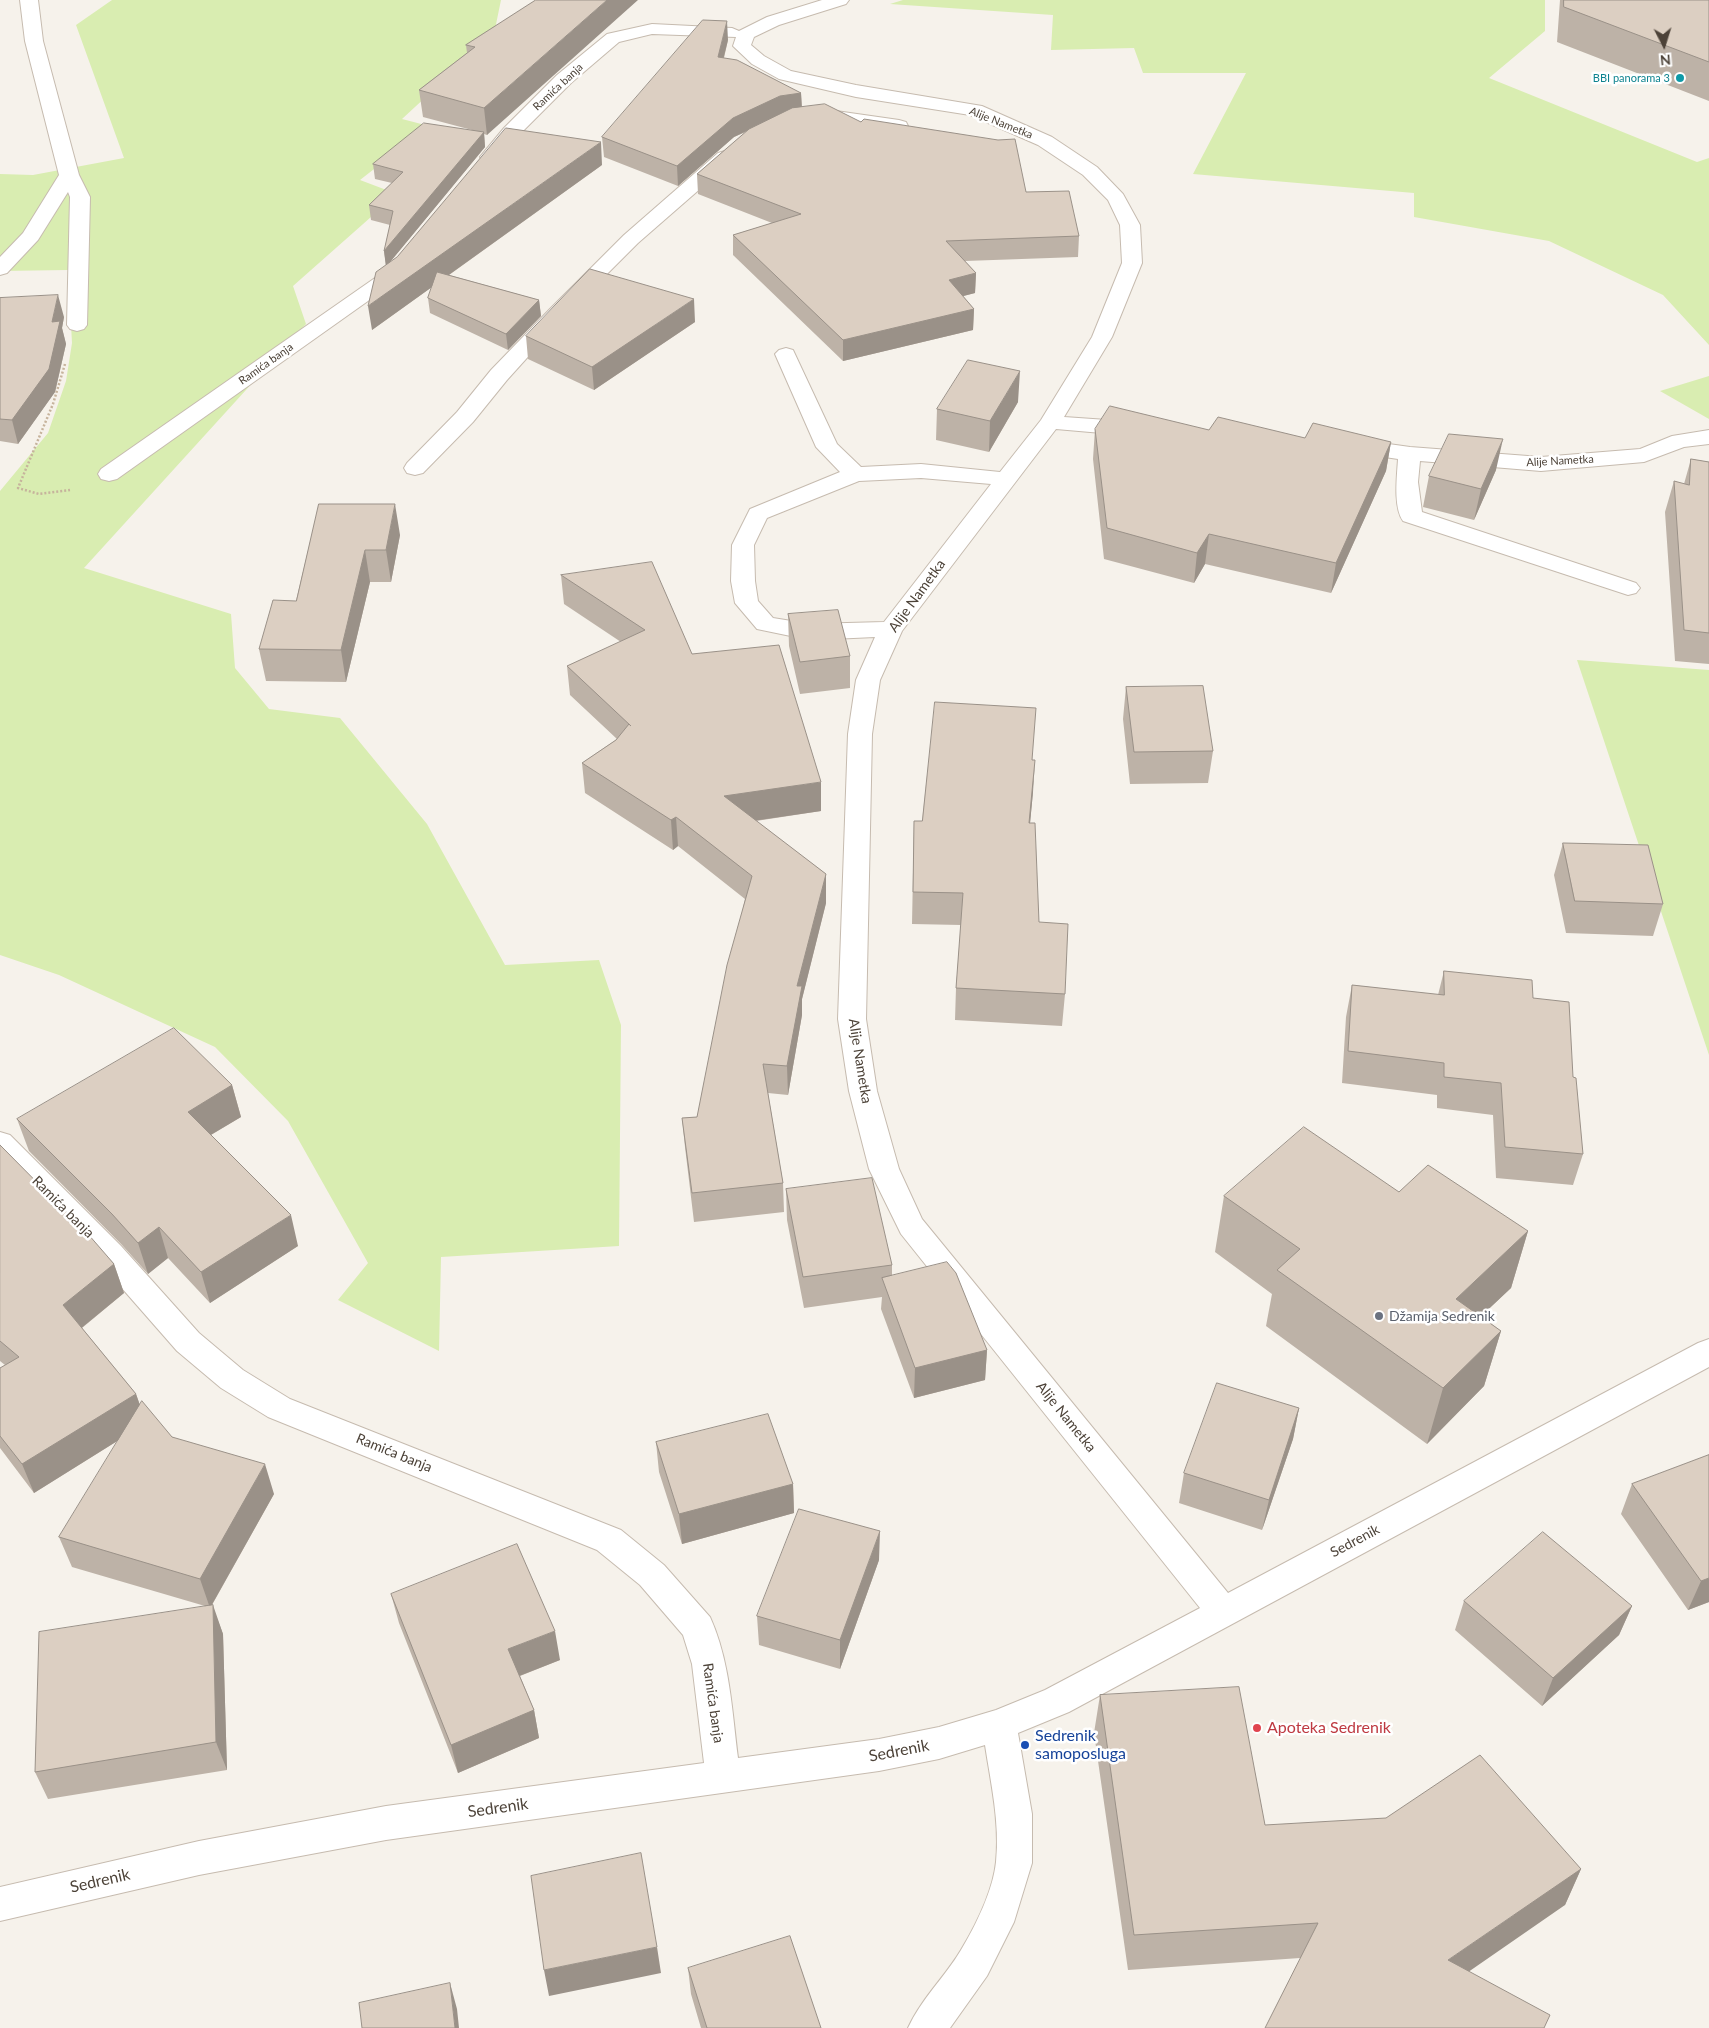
<!DOCTYPE html>
<meta charset="utf-8">
<style>
body{margin:0}
#map{position:relative;width:1709px;height:2028px;overflow:hidden;background:#f6f2eb;font-family:Lato,sans-serif}
canvas{display:block}
.north{position:absolute;left:1639px;top:20px;width:50px;height:50px;-webkit-text-stroke:4px #fff;paint-order:stroke;rotate:175deg;font-size:14px;font-weight:700;line-height:20px;text-align:center;color:#4c4238}
.north::after{content:'';display:block;margin:auto;width:18px;height:22px;background:#4c4238;clip-path:polygon(50% 0,100% 100%,50% 72%,0 100%)}
</style>
<div id="map">
<canvas width="1709" height="2028"></canvas>
<div class="north">N</div>
</div>
<script>
const c = document.querySelector('canvas').getContext('2d');
c.lineJoin = 'round';
function paint(path, color) { c.fillStyle = color; c.fill(path, 'evenodd'); }
function strokePath(path, color, width, dash) { c.strokeStyle = color; c.lineWidth = width; c.lineCap = dash ? 'butt' : 'round'; c.setLineDash(dash || []); c.stroke(path); }
function label(font, color, halo, rows, align = 'center') {
  c.font = font + ' Lato,sans-serif'; c.lineWidth = 5; c.setLineDash([]); c.textBaseline = 'middle'; c.strokeStyle = halo; c.fillStyle = color; for (const [text, x, y, turn = 0] of rows) {
    c.save(); c.translate(x, y); c.rotate((+turn || 0) * Math.PI / 180); c.textAlign = isNaN(turn) ? turn : align; if (halo) c.strokeText(text, 0, 0); c.fillText(text, 0, 0); c.restore();
  }
}
paint(new Path2D(`
 M 112,0 L 501,0 L 494,34 L 402,119 L 429,126 L 360,180 L 397,194 L 293,286 L 306,324 L 84,568 L 231,614 L 235,668 L 269,709 L 340,718 L 427,824 L 505,965 L 599,960 L 621,1025 L 619,1246 L 441,1257 L 439,1351 L 338,1300 L 368,1263 L 288,1121 L 215,1047 L 59,975 L 0,955 L 0,491 L 48,433 L 66,381 L 72,343 L 68,270 L 0,271 L 0,174 L 33,175 L 124,158 L 76,25 Z
 M 903,0 L 1545,0 L 1545,31 L 1489,78 L 1697,162 L 1709,158 L 1709,345 L 1663,295 L 1549,241 L 1414,217 L 1414,193 L 1193,174 L 1246,73 L 1143,73 L 1134,48 L 1051,50 L 1053,15 L 890,4 Z
 M 1709,376 L 1709,419 L 1660,391 Z
 M 1577,660 L 1709,670 L 1709,1055 Z`), '#d9edb1');
const minor = new Path2D(`
 M 20,0 L 38,0 L 43,41 L 79,175 L 90,197 L 87,325 L 84,329 L 77,331 L 70,329 L 67,325 L 70,197 L 68,192 L 38,240 L 7,273 L 0,275 L 0,257 L 23,233 L 59,175 L 25,41 Z
 M 822,0 L 849,0 L 846,4 L 779,25 L 754,37 L 751,45 L 764,56 L 791,71 L 856,85 L 982,106 L 1052,137 L 1097,167 L 1123,194 L 1140,225 L 1142,263 L 1112,337 L 1064,417 L 1136,422 L 1144,424 L 1147,429 L 1144,434 L 1136,436 L 1056,429 L 902,631 L 880,680 L 872,734 L 866,1019 L 877,1091 L 899,1169 L 922,1219 L 1228,1593 L 1698,1343 L 1709,1339 L 1709,1367 L 1069,1712 L 1018,1733 L 1032,1814 L 1032,1863 L 1014,1922 L 987,1976 L 950,2028 L 908,2028 C 921,1999 945,1977 961,1950 C 976,1925 993,1890 996,1862 C 1000,1823 991,1784 985,1745 L 939,1759 L 879,1771 L 386,1840 L 199,1875 L 0,1921 L 0,1887 L 199,1841 L 386,1806 L 704,1763 L 692,1664 L 683,1635 L 640,1585 L 597,1550 L 268,1417 L 221,1388 L 177,1351 L 99,1262 L 0,1161 L 0,1132 L 10,1135 L 121,1246 L 199,1333 L 243,1370 L 290,1399 L 621,1530 L 664,1565 L 710,1617 C 730,1661 732,1711 738,1758 L 879,1739 L 939,1727 L 996,1710 L 1045,1690 L 1200,1608 L 901,1234 L 869,1169 L 849,1091 L 838,1019 L 848,734 L 856,680 L 875,637 L 810,640 L 757,629 L 735,603 L 731,581 L 732,545 L 750,509 L 840,472 L 816,447 L 775,354 L 779,350 L 786,348 L 793,350 L 837,444 L 861,467 L 921,464 L 1000,472 L 1041,420 L 1092,337 L 1122,263 L 1120,225 L 1108,200 L 1083,175 L 1038,145 L 970,115 L 856,97 L 779,79 L 752,64 L 733,46 L 736,37 L 652,34 L 619,42 L 571,83 L 518,136 L 497,161 L 490,163 L 483,161 L 480,157 L 504,128 L 557,75 L 607,34 L 652,24 L 732,28 L 739,31 L 767,17 ZM 921,478 L 991,484 L 884,622 L 810,624 L 773,618 L 758,601 L 755,581 L 754,545 L 767,518 L 859,481 Z
 M 829,110 L 899,120 L 906,122 L 908,126 L 906,130 L 899,132 L 829,122 L 811,121 L 809,117 L 811,113 Z
 M 725,151 L 732,153 L 735,157 L 732,161 L 638,243 L 563,318 L 507,380 L 473,422 L 423,473 L 415,475 L 407,473 L 404,468 L 407,463 L 457,412 L 491,370 L 549,310 L 624,235 L 718,153 Z
 M 400,259 L 407,261 L 410,265 L 399,279 L 117,479 L 109,481 L 101,479 L 98,474 L 101,469 L 385,271 L 393,261 Z
 M 1709,430 L 1709,444 L 1684,447 L 1644,462 L 1541,471 L 1420,461 L 1418,482 L 1422,512 L 1636,583 L 1640,588 L 1636,593 L 1628,595 L 1403,521 C 1393,507 1397,476 1398,459 L 1345,451 L 1342,446 L 1345,441 L 1353,439 L 1410,447 L 1541,457 L 1640,449 L 1672,436 Z`);
strokePath(minor, '#c6bbaf', 2);
strokePath(new Path2D(`
 M 65,364 L 53,404 L 18,488 L 39,494 L 70,490`), '#c6b39c', 2.5, [2, 2]);
paint(minor, '#fff');
paint(new Path2D(`
 M 536,0 L 487,135 L 484,134 L 485,147 L 390,262 L 602,165 L 449,275 L 539,300 L 541,316 L 508,350 L 430,313 L 428,298 L 432,287 L 372,330 L 386,265 L 384,251 L 390,225 L 371,220 L 369,205 L 392,183 L 375,179 L 373,164 L 472,130 L 423,117 L 419,90 L 467,53 L 466,45 Z
 M 1560,0 L 1709,0 L 1709,101 L 1557,42 Z
 M 728,40 L 724,58 L 801,93 L 802,107 L 861,122 L 1026,192 L 1079,236 L 1078,257 L 965,261 L 976,273 L 975,293 L 963,296 L 974,309 L 973,330 L 843,361 L 733,255 L 733,235 L 772,223 L 698,194 L 697,174 L 746,132 L 734,137 L 678,186 L 604,157 L 602,137 Z
 M 0,298 L 64,317 L 62,328 L 66,344 L 55,392 L 18,444 L 0,441 Z
 M 695,322 L 594,390 L 528,359 L 526,336 Z
 M 1018,402 L 989,452 L 936,440 L 937,409 Z
 M 1095,429 L 1209,430 L 1305,438 L 1391,442 L 1386,471 L 1331,593 L 1205,564 L 1194,583 L 1104,559 L 1093,459 Z
 M 1691,459 L 1709,462 L 1709,664 L 1675,661 L 1665,512 L 1674,481 L 1684,484 Z
 M 1496,470 L 1474,520 L 1423,507 L 1429,476 Z
 M 319,504 L 400,535 L 391,582 L 370,582 L 346,682 L 266,681 L 259,649 L 296,601 Z
 M 561,575 L 692,654 L 821,811 L 756,821 L 826,874 L 826,903 L 802,999 L 802,1015 L 788,1095 L 768,1093 L 783,1183 L 784,1212 L 694,1222 L 685,1147 L 682,1118 L 697,1117 L 745,899 L 678,846 L 673,850 L 585,793 L 582,763 L 617,739 L 570,695 L 567,666 L 621,642 L 564,604 Z
 M 788,614 L 850,656 L 850,688 L 800,694 L 789,646 Z
 M 1126,687 L 1213,751 L 1208,783 L 1130,784 L 1123,719 Z
 M 1033,760 L 1033,792 L 1030,823 L 1039,922 L 1065,994 L 1062,1026 L 955,1020 L 956,988 L 961,925 L 912,924 L 914,821 L 922,821 Z
 M 1563,843 L 1663,904 L 1653,936 L 1566,933 L 1554,875 Z
 M 1444,971 L 1533,998 L 1573,1077 L 1583,1154 L 1573,1185 L 1496,1178 L 1493,1115 L 1437,1108 L 1437,1095 L 1342,1083 L 1346,1017 L 1352,985 L 1438,995 Z
 M 232,1085 L 241,1117 L 211,1135 L 298,1246 L 210,1303 L 168,1258 L 148,1274 L 122,1245 L 29,1151 L 17,1119 Z
 M 0,1145 L 114,1264 L 124,1293 L 82,1328 L 136,1394 L 140,1405 L 172,1437 L 274,1494 L 212,1605 L 223,1634 L 227,1770 L 48,1799 L 35,1772 L 205,1606 L 72,1567 L 59,1537 L 119,1440 L 34,1493 L 0,1448 L 0,1368 L 5,1365 L 0,1361 Z
 M 786,1189 L 892,1265 L 892,1276 L 987,1350 L 985,1380 L 914,1398 L 881,1309 L 882,1297 L 804,1308 L 787,1220 Z
 M 1224,1196 L 1528,1231 L 1511,1288 L 1481,1316 L 1501,1331 L 1484,1386 L 1427,1444 L 1266,1326 L 1272,1294 L 1215,1252 Z
 M 1299,1408 L 1293,1439 L 1262,1530 L 1179,1503 L 1184,1473 Z
 M 656,1442 L 793,1484 L 794,1513 L 682,1544 L 659,1472 Z
 M 1709,1455 L 1709,1602 L 1688,1610 L 1621,1514 L 1632,1484 Z
 M 879,1560 L 840,1669 L 759,1645 L 757,1616 Z
 M 391,1594 L 560,1660 L 520,1676 L 534,1710 L 539,1738 L 458,1773 L 399,1623 Z
 M 1464,1601 L 1632,1606 L 1619,1635 L 1542,1706 L 1455,1630 Z
 M 1100,1695 L 1265,1825 L 1581,1869 L 1565,1905 L 1300,1958 L 1128,1970 L 1094,1733 Z
 M 688,1968 L 821,2028 L 701,2028 L 691,1994 Z`), '#bdb2a7');
paint(new Path2D(`
 M 607,0 L 638,0 L 487,135 L 484,108 Z
 M 727,21 L 728,40 L 719,76 L 718,57 Z
 M 801,93 L 802,112 L 780,115 L 734,137 L 678,186 L 677,166 L 733,118 L 780,96 Z
 M 484,132 L 485,147 L 386,267 L 384,251 Z
 M 601,142 L 602,165 L 372,330 L 368,306 Z
 M 976,273 L 975,293 L 948,300 L 949,280 Z
 M 58,295 L 64,317 L 62,328 L 66,344 L 55,392 L 18,444 L 12,420 L 52,322 Z
 M 694,299 L 695,322 L 594,390 L 592,367 Z
 M 539,300 L 541,316 L 508,350 L 506,334 Z
 M 974,309 L 973,330 L 843,361 L 843,340 Z
 M 1020,371 L 1018,402 L 989,452 L 990,421 Z
 M 1503,439 L 1496,470 L 1474,520 L 1481,489 Z
 M 1391,442 L 1386,471 L 1331,593 L 1336,563 Z
 M 395,504 L 400,535 L 391,582 L 386,550 Z
 M 1209,534 L 1205,564 L 1194,583 L 1197,553 Z
 M 365,550 L 370,582 L 346,682 L 341,650 Z
 M 1035,760 L 1033,792 L 1027,855 L 1029,823 Z
 M 821,782 L 821,811 L 725,825 L 724,796 Z
 M 676,817 L 678,846 L 673,850 L 671,820 Z
 M 826,874 L 826,903 L 802,999 L 802,1015 L 788,1095 L 787,1066 L 797,986 Z
 M 232,1085 L 241,1117 L 197,1143 L 188,1112 Z
 M 291,1215 L 298,1246 L 210,1303 L 201,1272 Z
 M 159,1227 L 168,1258 L 148,1274 L 138,1243 Z
 M 1528,1231 L 1511,1288 L 1440,1355 L 1456,1299 Z
 M 114,1264 L 124,1293 L 74,1334 L 63,1305 Z
 M 1501,1331 L 1484,1386 L 1427,1444 L 1443,1388 Z
 M 987,1350 L 985,1380 L 914,1398 L 915,1368 Z
 M 136,1394 L 146,1423 L 34,1493 L 22,1464 Z
 M 1299,1408 L 1293,1439 L 1262,1530 L 1269,1500 Z
 M 265,1464 L 274,1494 L 210,1608 L 200,1579 Z
 M 793,1484 L 794,1513 L 682,1544 L 679,1514 Z
 M 880,1531 L 879,1560 L 840,1669 L 840,1640 Z
 M 1709,1578 L 1709,1602 L 1688,1610 L 1701,1581 Z
 M 213,1605 L 223,1634 L 227,1770 L 216,1742 Z
 M 1632,1606 L 1619,1635 L 1542,1706 L 1553,1678 Z
 M 555,1631 L 560,1660 L 514,1678 L 508,1649 Z
 M 534,1710 L 539,1738 L 458,1773 L 451,1745 Z
 M 1581,1869 L 1565,1905 L 1435,1995 L 1448,1960 Z
 M 657,1947 L 661,1973 L 549,1996 L 544,1970 Z
 M 450,1983 L 457,2009 L 459,2028 L 455,2028 Z`), '#9a9188');
const building = new Path2D(`
 M 536,0 L 607,0 L 484,108 L 419,90 L 475,47 L 466,45 Z
 M 1564,0 L 1709,0 L 1709,62 L 1564,7 Z
 M 703,20 L 727,21 L 718,57 L 737,60 L 801,93 L 780,96 L 733,118 L 677,166 L 602,137 Z
 M 825,104 L 861,122 L 864,119 L 998,140 L 1015,139 L 1026,192 L 1069,191 L 1079,236 L 946,241 L 976,273 L 949,280 L 974,309 L 843,340 L 733,235 L 801,214 L 697,174 L 749,129 L 792,108 Z
 M 424,123 L 484,132 L 384,251 L 393,211 L 369,205 L 403,172 L 373,164 Z
 M 506,128 L 601,142 L 368,306 L 376,272 L 397,257 Z
 M 590,269 L 694,299 L 592,367 L 526,336 Z
 M 437,272 L 539,300 L 506,334 L 428,298 Z
 M 58,295 L 52,322 L 60,321 L 49,369 L 12,420 L 0,419 L 0,298 Z
 M 968,360 L 1020,371 L 990,421 L 937,409 Z
 M 1110,406 L 1209,430 L 1218,417 L 1305,438 L 1313,423 L 1391,442 L 1336,563 L 1209,534 L 1197,553 L 1107,528 L 1095,429 Z
 M 1449,434 L 1503,439 L 1481,489 L 1429,476 Z
 M 1691,459 L 1709,462 L 1709,633 L 1684,630 L 1674,481 L 1689,485 Z
 M 319,504 L 395,504 L 386,550 L 365,550 L 341,650 L 259,649 L 273,600 L 296,601 Z
 M 652,562 L 692,654 L 779,645 L 821,782 L 724,796 L 826,874 L 797,986 L 802,986 L 787,1066 L 763,1064 L 783,1183 L 692,1193 L 682,1118 L 697,1117 L 727,965 L 752,876 L 676,817 L 671,820 L 582,763 L 616,740 L 629,724 L 631,726 L 567,666 L 645,630 L 561,575 Z
 M 838,610 L 850,656 L 800,662 L 788,614 Z
 M 1203,686 L 1213,751 L 1134,752 L 1126,687 Z
 M 935,702 L 1036,708 L 1032,760 L 1035,760 L 1029,823 L 1035,823 L 1039,922 L 1068,924 L 1065,994 L 956,988 L 963,893 L 913,892 L 914,821 L 922,821 Z
 M 1563,843 L 1648,845 L 1663,904 L 1575,901 Z
 M 1444,971 L 1532,980 L 1533,998 L 1569,1002 L 1573,1077 L 1576,1078 L 1583,1154 L 1505,1147 L 1501,1083 L 1444,1077 L 1444,1063 L 1348,1051 L 1352,985 L 1444,995 Z
 M 174,1028 L 232,1085 L 188,1112 L 291,1215 L 201,1272 L 159,1227 L 138,1243 L 112,1214 L 17,1119 Z
 M 1304,1127 L 1399,1192 L 1428,1165 L 1528,1231 L 1456,1299 L 1501,1331 L 1443,1388 L 1277,1270 L 1300,1249 L 1224,1196 Z
 M 0,1145 L 88,1234 L 114,1264 L 63,1305 L 136,1394 L 22,1464 L 0,1436 L 0,1368 L 19,1357 L 0,1341 Z
 M 872,1178 L 892,1265 L 803,1277 L 786,1189 Z
 M 947,1262 L 956,1273 L 987,1350 L 915,1368 L 882,1278 Z
 M 1217,1383 L 1299,1408 L 1269,1500 L 1184,1473 Z
 M 142,1401 L 172,1437 L 265,1464 L 200,1579 L 59,1537 Z
 M 768,1414 L 793,1484 L 679,1514 L 656,1442 Z
 M 1709,1455 L 1709,1578 L 1701,1581 L 1632,1484 Z
 M 799,1509 L 880,1531 L 840,1640 L 757,1616 Z
 M 1543,1532 L 1632,1606 L 1553,1678 L 1464,1601 Z
 M 517,1544 L 555,1631 L 508,1649 L 534,1710 L 451,1745 L 391,1594 Z
 M 213,1605 L 216,1742 L 35,1772 L 39,1632 Z
 M 1239,1687 L 1265,1825 L 1386,1818 L 1480,1755 L 1581,1869 L 1448,1960 L 1550,2015 L 1544,2028 L 1265,2028 L 1318,1923 L 1134,1935 L 1100,1695 Z
 M 641,1853 L 657,1947 L 544,1970 L 531,1876 Z
 M 790,1936 L 821,2028 L 707,2028 L 688,1968 Z
 M 450,1983 L 455,2028 L 362,2028 L 359,2003 Z`);
paint(building, '#dccfc2');
strokePath(building, '#9a9188', 1);
for (const [x, y, r, color] of [
 [1680,78,5,"#0f9aa8"],
 [1379,1316,5,"#6b7280"],
 [1257,1728,5,"#e0444e"],
 [1025,1745,5,"#1a4fb4"]
]) { const dot = new Path2D(); dot.arc(x, y, r, 0, 2 * Math.PI); c.fillStyle = color; c.fill(dot); strokePath(dot, '#fff', 2); }
label('11px', '#0d838f', '#fff', [
 ["BBI panorama 3",1670,78]
], 'right');
label('11px', '#4c4238', '#fff', [
 ["Ramića banja",558,87,-43],
 ["Alije Nametka",1001,123,22],
 ["Ramića banja",266,364,-35],
 ["Alije Nametka",1560,461,-3]
]);
label('14px', '#4c4238', '#fff', [
 ["Alije Nametka",917,596,-54],
 ["Alije Nametka",860,1061,81],
 ["Ramića banja",63,1207,45],
 ["Alije Nametka",1066,1417,51],
 ["Ramića banja",394,1453,22],
 ["Sedrenik",1355,1541,-28],
 ["Ramića banja",713,1703,82]
]);
label('14px', '#5b616d', '#fff', [
 ["Džamija Sedrenik",1389,1316]
], 'left');
label('16px', '#be3a42', '#fff', [
 ["Apoteka Sedrenik",1267,1728]
], 'left');
label('16px', '#164399', '#fff', [
 ["Sedrenik",1035,1736],
 ["samoposluga",1035,1754]
], 'left');
label('16px', '#4c4238', '#fff', [
 ["Sedrenik",899,1751,-11],
 ["Sedrenik",498,1808,-8],
 ["Sedrenik",100,1881,-13]
]);
</script>
